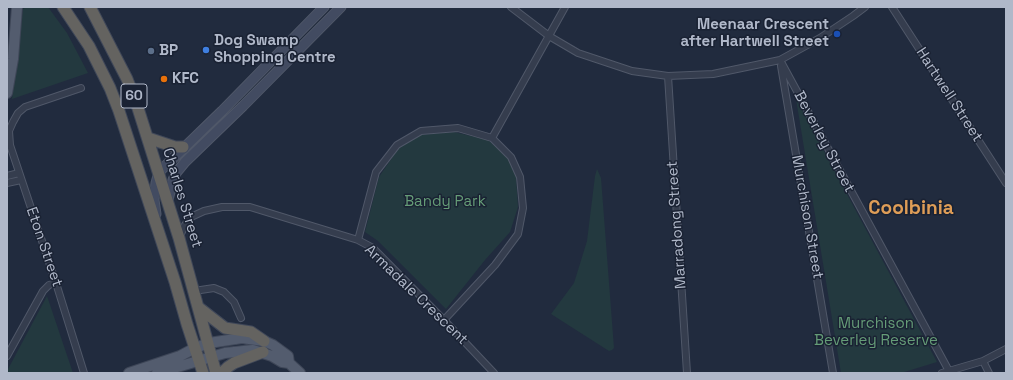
<!DOCTYPE html>
<html>
<head>
<meta charset="utf-8">
<style>
	body { margin:0 }
	#map { position:relative; width:1013px; height:380px; overflow:hidden; background:#212b3e; font-family:"Space Grotesk",sans-serif }
	canvas { display:block }
	.frame { position:absolute; inset:0; border:8px solid #b0b8c9; pointer-events:none }
</style>
</head>
<body>
<div id="map">
<canvas width="1013" height="380"></canvas>
<div class="frame"></div>
</div>
<script>
const g = document.querySelector('canvas').getContext('2d');
g.lineJoin = 'round';
function paint(path, color) { g.fillStyle = color; g.fill(path, 'evenodd'); }
const shape = rows => new Path2D(rows.map(r => 'M' + r).join(''));
function trace(path, color, width, dash) { g.strokeStyle = color; g.lineWidth = width; g.lineCap = dash ? 'butt' : 'round'; g.setLineDash(dash || []); g.stroke(path); }
function write(font, color, halo, rows, align = 'center') {
  g.font = font + ' "Space Grotesk",sans-serif'; g.lineWidth = 3; g.setLineDash([]); g.textBaseline = 'middle'; g.strokeStyle = halo; g.fillStyle = color; for (const [text, x, y, turn = 0] of rows) {
    g.save(); g.translate(x, y); g.rotate((+turn || 0) * Math.PI / 180); g.textAlign = isNaN(turn) ? turn : align; if (halo) g.strokeText(text, 0, 0); g.fillText(text, 0, 0); g.restore();
  }
}
paint(shape([
	[26,7,48,7,67,33,88,73,12,99,23,9],
	[796,99,937,362,901,373,841,373],
	[454,132,488,140,507,157,516,176,518,207,510,232,485,260,446,309,378,241,365,232,379,177,398,149,420,135],
	[597,169,601,178,614,348,612,350,609,351,551,314,574,283,587,241,595,176],
	[47,296,73,373,7,373,7,371]
]), '#23393f');
const minor = shape([
	[511,7,549,36,578,53,632,71,668,76,713,74,780,60,820,38,853,16,865,7],
	[892,7,1006,183],
	[780,60,949,371],
	[781,66,833,373],
	[668,76,687,373],
	[81,88,25,107,18,113,13,122,9,131,10,145,56,283,84,373],
	[492,138,565,7],
	[7,176,19,173],
	[7,183,21,180],
	[179,238,185,225,191,217,204,211,222,207,250,207,358,240,373,248,444,320,494,373],
	[358,240,376,172,397,145,421,131,458,128,492,138,511,157,520,177,523,208,518,234,495,265,444,320],
	[194,291,214,288,224,292,234,302,241,318],
	[7,356,43,291,49,285,56,283],
	[983,361,989,373],
	[942,373,983,361,1006,349]
]);
const secondary = shape([
	[168,200,173,180,176,173,185,162,243,106,341,7],
	[156,214,154,200,156,183,159,172,222,111,324,7]
]);
const primary = shape([
	[7,93,13,59,17,7],
	[129,373,180,356,195,348,209,343,242,338,264,341,273,345,288,356,289,363],
	[157,373,225,353,253,350,272,356,282,362,289,363,300,373]
]);
const trunk = shape([
	[63,7,89,46,110,88,119,111,175,282,187,324,203,373],
	[90,7,127,79,136,102,179,238,216,373],
	[148,138,175,147,183,147],
	[198,307,225,328,251,332,264,341],
	[222,373,228,367,234,363,263,352]
]);
trace(minor, '#505869', 8);
trace(secondary, '#505869', 11);
trace(primary, '#3e4657', 12);
trace(trunk, '#404859', 13);
trace(minor, '#353d4e', 6);
trace(secondary, '#424b61', 9);
trace(primary, '#535c6e', 10);
trace(trunk, '#646360', 11);
for (const [x, y, r, color] of [
	[837,34,4,"#1a4fb4"],
	[206,50,4,"#3f7fe0"],
	[151,51,4,"#5c6f8a"],
	[164,79,4,"#e8710a"]
]) { const dot = new Path2D(); dot.arc(x, y, r, 0, 2 * Math.PI); g.fillStyle = color; g.fill(dot); trace(dot, '#1a2233', 1.5); }
for (const [x, y, w] of [
	[134,96,26]
]) { const box = new Path2D(); box.roundRect(x - w / 2, y - 12, w, 24, 3); g.fillStyle = '#1a2233'; g.fill(box); trace(box, '#b0b8c9', 1); }
write('bold 14px', '#b0b8c9', null, [
	["60",134,96]
]);
write('bold 15px', '#b0b8c9', '#1a2233', [
	["Meenaar Crescent",829,25,"right"],
	["after Hartwell Street",829,42,"right"],
	["Dog Swamp",214,41],
	["Shopping Centre",214,58],
	["BP",159,51],
	["KFC",172,79]
], 'left');
write('15px', '#b0b8c9', '#1a2233', [
	["Hartwell Street",949,95,57],
	["Beverley Street",824,142,62],
	["Charles Street",182,198,73],
	["Murchison Street",807,217,80],
	["Marradong Street",677,225,-94],
	["Eton Street",44,247,71],
	["Armadale Crescent",416,295,44]
]);
write('15px', '#659c77', '#1a2233', [
	["Bandy Park",445,202],
	["Murchison",876,324],
	["Beverley Reserve",876,341]
]);
write('bold 19px', '#de9d57', '#1a2233', [
	["Coolbinia",911,209]
]);
</script>
</body>
</html>
